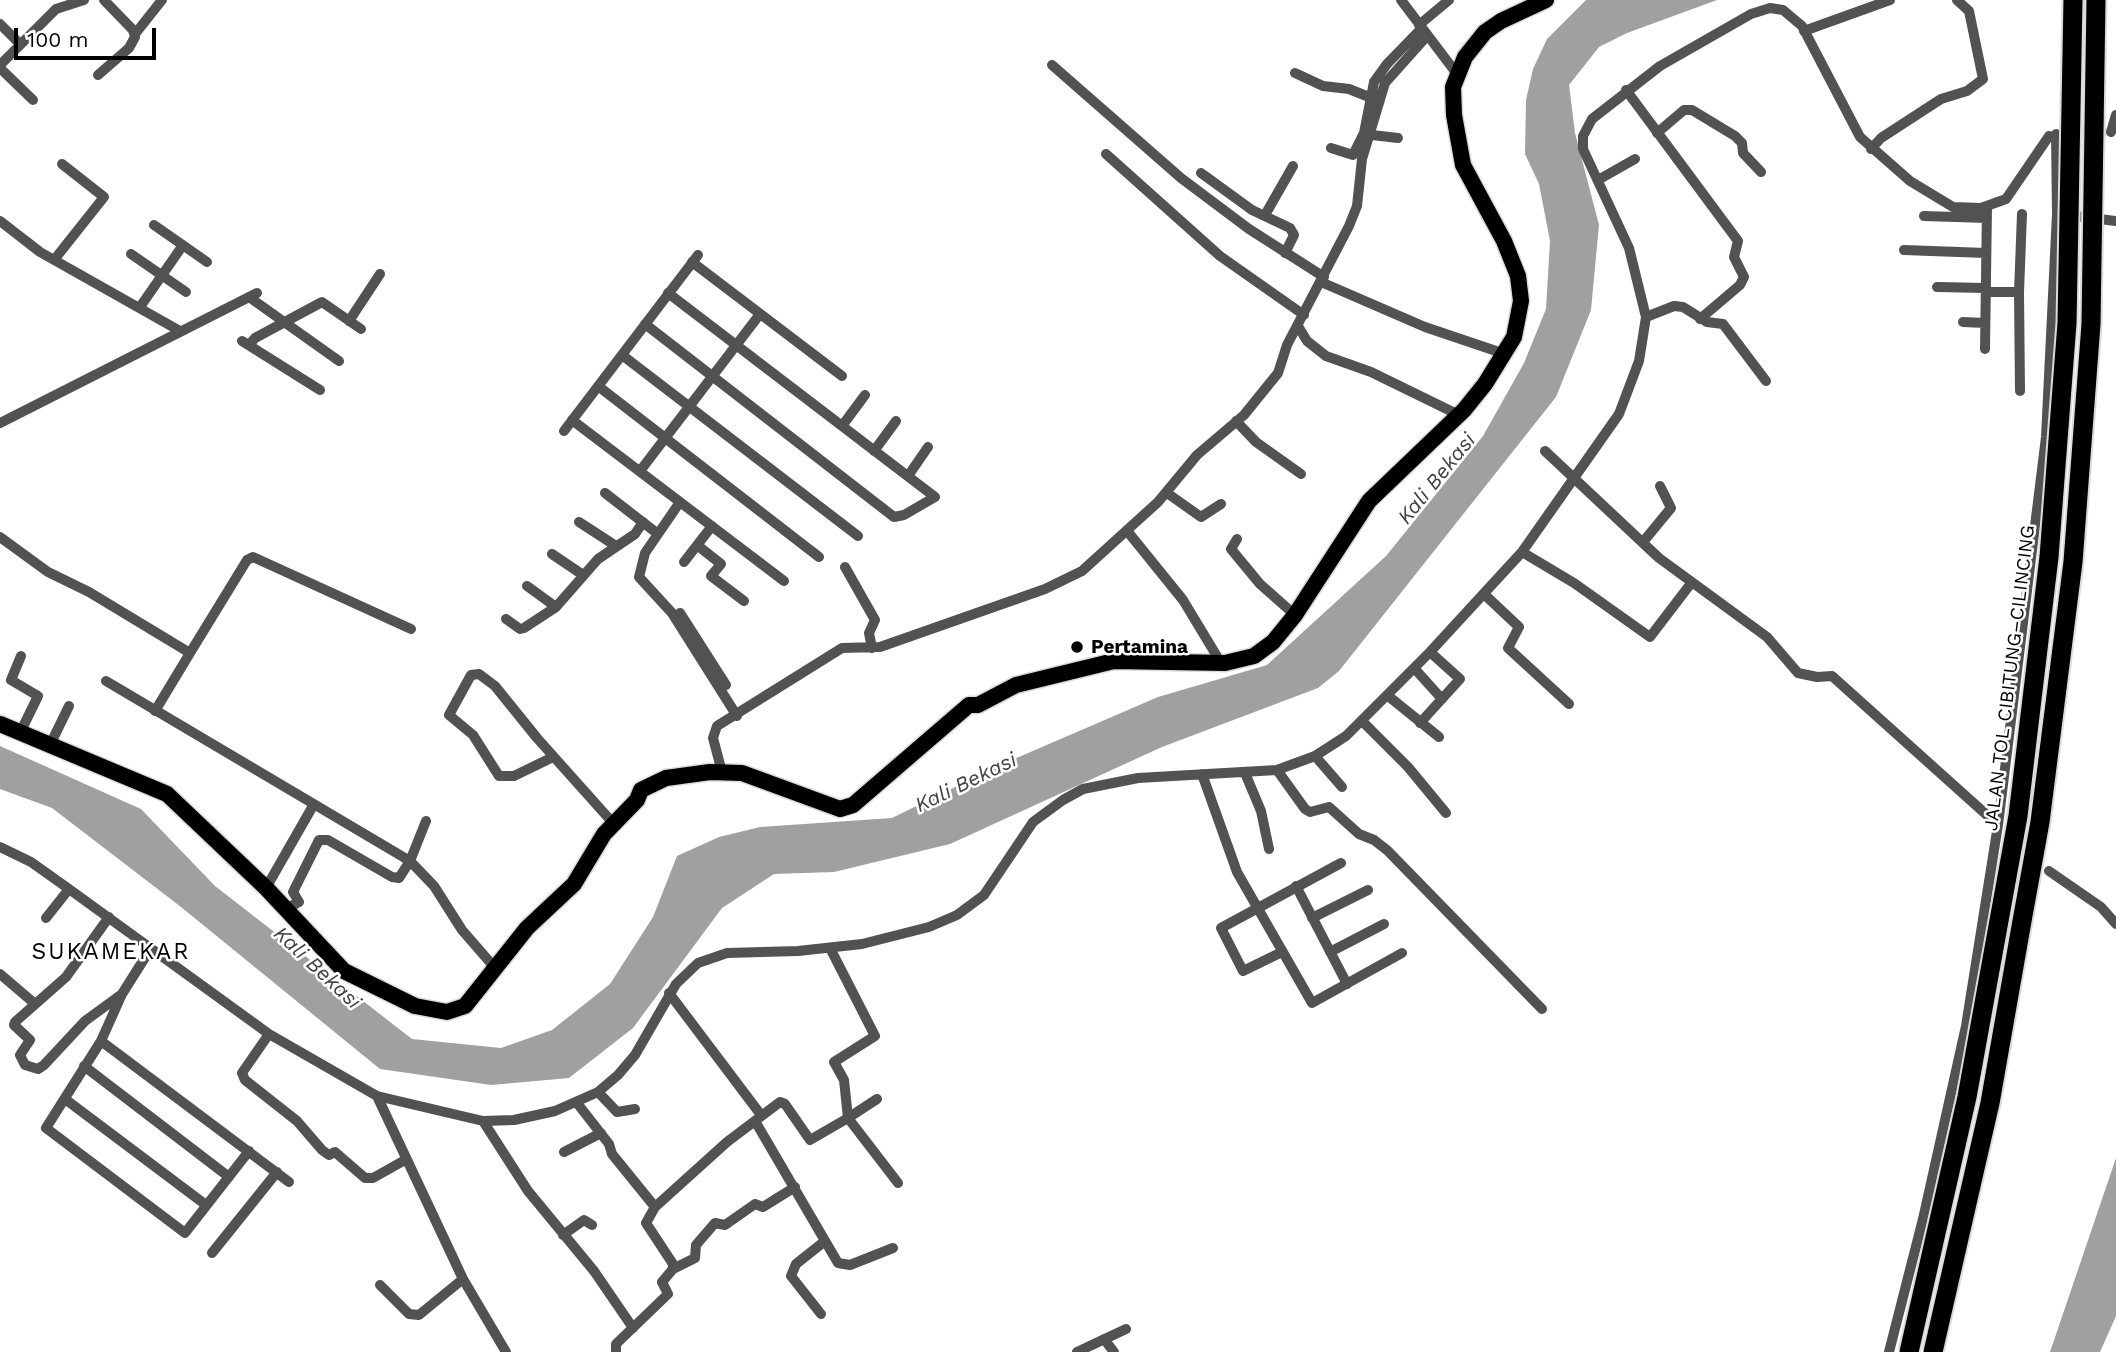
<!DOCTYPE html>
<html>
<head>
<meta charset="utf-8">
<style>
	body { margin:0 }
	#map { position:relative; width:2116px; height:1352px; overflow:hidden; background:#fff; font-family:"Work Sans",sans-serif }
	canvas { display:block }
	.scale { position:absolute; left:14px; top:28px; width:142px; height:32px; box-sizing:border-box; border:4px solid #000; border-top:0; padding-left:9px; font-size:21px; line-height:24px; white-space:nowrap; color:#000; -webkit-text-stroke:5px #fff; paint-order:stroke }
</style>
</head>
<body>
<div id="map">
<canvas width="2116" height="1352"></canvas>
<div class="scale">100 m</div>
</div>
<script>
const g = document.querySelector('canvas').getContext('2d');
g.lineJoin = 'round';
function paint(path, color) { g.fillStyle = color; g.fill(path, 'evenodd'); }
const shape = rows => new Path2D(rows.map(r => 'M' + r).join(''));
function trace(path, color, width, dash) { g.strokeStyle = color; g.lineWidth = width; g.lineCap = dash ? 'butt' : 'round'; g.setLineDash(dash || []); g.stroke(path); }
function write(font, color, halo, rows, align = 'center') {
  g.font = font + ' "Work Sans",sans-serif'; g.lineWidth = 5; g.setLineDash([]); g.textBaseline = 'middle'; g.strokeStyle = halo; g.fillStyle = color; for (const [text, x, y, turn = 0] of rows) {
    g.save(); g.translate(x, y); g.rotate((+turn || 0) * Math.PI / 180); g.textAlign = isNaN(turn) ? turn : align; if (halo) g.strokeText(text, 0, 0); g.fillText(text, 0, 0); g.restore();
  }
}
paint(shape([
	[1586,0,1717,0,1627,33,1599,47,1569,85,1575,133,1599,225,1591,310,1556,397,1339,671,1318,688,1162,747,950,844,834,872,774,874,722,908,633,1028,569,1078,491,1085,380,1069,181,907,52,808,0,789,0,746,141,809,215,886,412,1039,501,1048,552,1030,610,984,653,917,677,856,719,837,760,827,892,818,998,766,1158,697,1267,665,1386,556,1483,436,1524,363,1546,309,1550,241,1539,184,1525,154,1526,100,1533,69,1547,39],
	[2116,1158,2116,1316,2100,1352,2050,1352]
]), '#a0a0a0');
trace(shape([
	[2066,134,2111,132]
]), '#d9d9d9', 10, [10, 5]);
const primary = shape([
	[0,724,167,794,266,888,344,971,415,1006,447,1012,465,1006,527,928,574,884,604,834,637,800,641,790,666,778,710,772,742,773,840,809,853,805,969,705,978,705,1016,685,1114,661,1225,663,1254,656,1273,642,1295,615,1369,501,1464,410,1485,384,1514,337,1521,301,1518,276,1504,241,1463,165,1454,115,1453,87,1465,57,1485,32,1501,21,1546,0]
]);
trace(primary, '#dbdbdb', 19);
trace(shape([
	[1401,0,1457,74],
	[0,24,20,44],
	[1419,25,1449,0],
	[1804,31,1890,0],
	[135,34,162,0],
	[0,65,56,9,84,0],
	[1052,65,1181,178,1249,229,1324,277],
	[0,68,33,100],
	[1295,73,1323,86,1349,89,1369,97],
	[98,75,129,48,135,37,133,30,104,0],
	[1626,90,1738,241,1734,257,1744,277,1740,285,1700,319],
	[2111,132,2116,115],
	[1657,133,1684,110,1692,110,1735,136,1742,143,1743,153,1761,172],
	[1372,135,1398,138],
	[1331,148,1353,155,1364,133,1374,82,1387,64,1422,28],
	[1871,149,1881,138,1941,99,1967,91,1983,79,1969,11,1957,0],
	[1106,154,1220,256,1304,315],
	[1201,173,1252,210,1290,228,1294,235,1285,253],
	[1598,180,1635,159],
	[1265,215,1293,166],
	[2067,215,2116,221],
	[1924,216,1987,218],
	[0,221,40,252,180,331],
	[154,225,207,262],
	[1904,250,1986,253],
	[131,254,186,292],
	[54,260,104,197,62,164],
	[692,262,842,376],
	[1321,282,1425,327,1505,354],
	[1937,287,1986,288],
	[1986,292,2019,292,2022,214],
	[2019,292,2020,391],
	[249,297,339,361],
	[140,307,183,245],
	[1646,317,1674,306,1683,307,1707,322,1723,324,1766,381],
	[349,321,380,274],
	[1963,322,1985,323],
	[645,324,894,517,904,515,935,497,668,293],
	[1298,326,1307,341,1326,356,1371,372,1459,415],
	[242,341,320,390],
	[249,345,255,338,322,302,361,329],
	[1985,349,1987,207],
	[622,355,858,536],
	[598,386,819,557],
	[572,420,784,581],
	[1236,421,1256,442,1301,474],
	[0,423,257,293],
	[842,426,865,395],
	[564,431,698,255],
	[874,451,896,421],
	[1545,451,1659,558,1767,637,1798,673,1817,677,1832,676,1998,825],
	[640,471,760,314],
	[908,476,928,447],
	[605,493,658,534],
	[1167,493,1201,517,1221,504],
	[680,502,645,553,639,577,672,613,737,716],
	[579,522,616,546],
	[1128,532,1183,600,1221,663],
	[0,537,48,572,89,592,190,653,155,711],
	[1237,539,1231,549,1260,584,1295,615],
	[1643,542,1671,508,1660,486],
	[697,545,721,564,711,576,744,601],
	[1522,552,1574,583,1650,637,1692,582],
	[552,554,583,575],
	[684,562,712,526],
	[845,567,875,620,869,633,872,648],
	[527,586,556,607],
	[1485,595,1519,627,1508,648,1569,704],
	[680,613,726,685],
	[506,619,520,629,524,628,556,607,598,559,635,534,643,522],
	[190,653,247,560,253,557,411,629],
	[1414,668,1442,699],
	[106,681,410,861,434,886,462,930,495,968],
	[1387,695,1439,737],
	[1362,721,1408,767,1446,813],
	[1420,723,1460,679,1430,652],
	[20,733,38,696,11,680,21,656],
	[50,745,69,706],
	[1315,756,1342,787],
	[553,757,514,776,499,776,473,735,449,715,471,675,479,674,495,686,537,738,613,823],
	[1277,770,1305,809,1310,812,1329,807,1359,834,1374,840,1387,850,1542,1009],
	[722,772,713,738,717,726,842,648,880,647,1045,589,1082,571,1158,502,1197,455,1244,415,1278,373,1287,345,1349,226,1357,206,1362,159,1385,83,1427,36],
	[1245,773,1261,811,1269,849],
	[1202,774,1237,872,1312,1003,1402,953],
	[0,847,31,862,69,889,269,1034,377,1096,483,1121,514,1120,555,1111,598,1092,618,1075,635,1055,676,984,698,963,727,953,798,951,862,944,929,927,957,915,984,895,1033,822,1063,800,1083,789,1138,778,1277,770,1315,756,1346,736,1430,652,1522,552,1619,414,1639,361,1646,317,1629,248,1583,149,1583,136,1592,119,1660,66,1751,14,1770,8,1783,10,1802,26,1860,137,1910,181,1953,207,1981,208,2006,199,2049,136],
	[2049,871,2101,907,2116,924],
	[1296,886,1347,984],
	[266,888,314,804],
	[285,909,299,902,293,892,319,840,328,840,392,877,399,878,410,861,426,821],
	[109,917,66,977,15,1022,14,1025,30,1040,20,1055,25,1065,38,1069,44,1065,85,1021,122,994,151,948],
	[46,918,69,889],
	[1312,918,1368,890],
	[830,948,875,1036,834,1062,844,1080,848,1118,877,1099],
	[1282,952,1243,971,1221,928,1341,863],
	[1330,952,1384,924],
	[0,974,34,1003],
	[669,993,761,1115],
	[122,994,101,1041,46,1128,185,1233,249,1151],
	[269,1034,242,1073,245,1080,297,1121,322,1150,329,1155,335,1152,365,1178,373,1178,405,1160],
	[101,1041,289,1182],
	[84,1066,229,1177],
	[598,1092,617,1112,635,1109],
	[377,1096,463,1279,506,1352],
	[65,1099,206,1205],
	[577,1103,609,1144,612,1154,655,1207],
	[483,1121,528,1191,594,1271,633,1328],
	[755,1121,838,1263,850,1265,893,1248],
	[564,1152,601,1133],
	[563,1235,584,1220,592,1225],
	[212,1253,277,1172],
	[673,1269,695,1258,696,1245,715,1223,725,1225,755,1204,763,1207,795,1187],
	[380,1285,409,1314,419,1315,463,1279],
	[821,1314,791,1276,796,1264,825,1241],
	[1104,1339,1114,1352],
	[616,1352,616,1344,668,1294,662,1282,673,1269,673,1264,646,1223,655,1207,727,1142,780,1102,785,1104,810,1140,848,1118,898,1183],
	[1077,1352,1126,1329],
	[1889,1352,1923,1219,1966,1026,1998,825,2046,437,2057,214,2056,134]
]), '#525252', 10);
trace(primary, '#000', 16);
const highwayBridge = shape([
	[1909,1352,1967,1097,2018,816,2049,557,2067,323,2073,0],
	[1933,1352,1990,1103,2022,921,2040,822,2073,562,2091,324,2096,0]
]);
trace(highwayBridge, '#dbdbdb', 23, []);
trace(highwayBridge, '#000', 19);
for (const [x, y, r, color] of [
	[1077,647,7,"#000"]
]) { const dot = new Path2D(); dot.arc(x, y, r, 0, 2 * Math.PI); g.fillStyle = color; g.fill(dot); trace(dot, '#fff', 2.5); }
write('bold 19px', '#000', '#fff', [
	["Pertamina",1091,647]
], 'left');
write('19px', '#000', '#fff', [
	["JALAN TOL CIBITUNG–CILINCING",2010,678,-83]
]);
write('italic 21px', '#414141', '#fff', [
	["Kali Bekasi",1437,479,-51],
	["Kali Bekasi",966,783,-26],
	["Kali Bekasi",317,968,43]
]);
g.letterSpacing = '2px';
write('23px', '#000', '#fff', [
	["SUKAMEKAR",111,952]
]);
g.letterSpacing = '0px';
</script>
</body>
</html>
